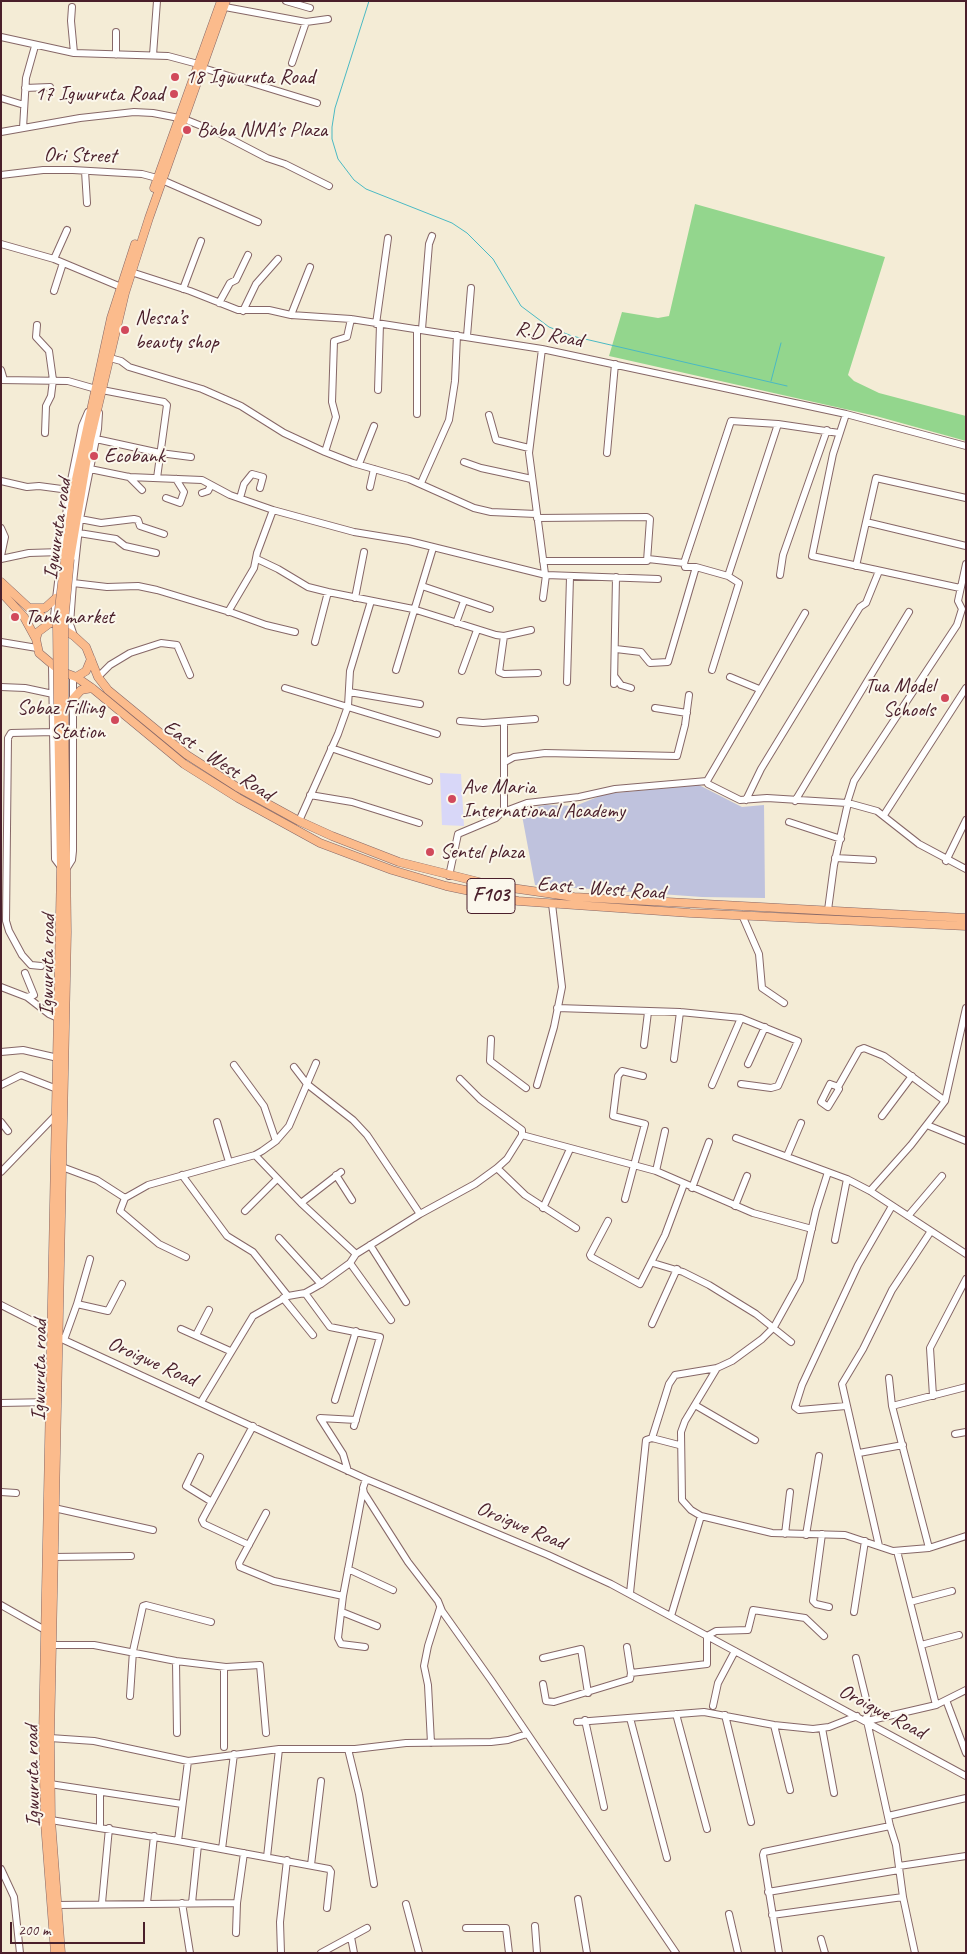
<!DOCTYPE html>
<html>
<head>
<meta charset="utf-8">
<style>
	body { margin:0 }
	#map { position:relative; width:967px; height:1954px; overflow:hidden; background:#f4ecd6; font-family:Caveat,sans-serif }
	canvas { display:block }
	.frame { position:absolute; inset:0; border:2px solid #4a1f2b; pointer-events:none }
	.scale { position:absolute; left:10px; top:1922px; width:135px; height:22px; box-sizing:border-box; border:2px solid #4a1f2b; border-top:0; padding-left:6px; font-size:15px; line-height:18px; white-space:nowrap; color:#4a1f2b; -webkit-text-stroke:4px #fbf7ec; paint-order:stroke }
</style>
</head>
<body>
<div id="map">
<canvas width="967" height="1954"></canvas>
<div class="frame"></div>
<div class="scale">200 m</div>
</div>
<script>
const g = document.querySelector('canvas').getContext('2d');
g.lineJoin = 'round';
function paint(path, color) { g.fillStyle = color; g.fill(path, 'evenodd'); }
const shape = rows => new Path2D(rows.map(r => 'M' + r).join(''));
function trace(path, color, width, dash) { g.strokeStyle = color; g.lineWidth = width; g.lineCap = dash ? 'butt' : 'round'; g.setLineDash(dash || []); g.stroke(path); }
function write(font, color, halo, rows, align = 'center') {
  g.font = font + ' Caveat,sans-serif'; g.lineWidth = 4; g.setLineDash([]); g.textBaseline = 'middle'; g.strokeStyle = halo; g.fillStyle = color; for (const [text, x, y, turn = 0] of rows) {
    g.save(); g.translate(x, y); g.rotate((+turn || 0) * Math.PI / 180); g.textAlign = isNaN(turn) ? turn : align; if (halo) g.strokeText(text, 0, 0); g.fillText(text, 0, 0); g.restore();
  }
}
paint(shape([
	[440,773,461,774,464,826,442,825]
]), '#d8d7f8');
paint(shape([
	[699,785,742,807,764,805,765,898,702,897,535,885,521,810,546,805,575,806,605,794]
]), '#bfc2dd');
paint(shape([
	[695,204,885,257,848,375,854,381,879,393,966,416,966,441,876,416,609,356,622,312,658,318,669,316]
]), '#93d68d');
trace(shape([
	[369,1,335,108,332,127,332,139,338,159,354,180,366,189,452,223,467,233,493,259,521,306,549,327,572,336,787,386],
	[771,381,781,343]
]), '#4ab9c3', 1);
const minor = shape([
	[286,1,310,8],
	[72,7,71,21,74,53],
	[225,7,306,22,328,19],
	[1,37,74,53,168,56,198,64],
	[116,55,116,32],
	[153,55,157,1],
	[292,63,306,22],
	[203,68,317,103],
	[25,88,50,87],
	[1,98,24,105],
	[184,119,219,133,267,158,285,164,329,186],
	[23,128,26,78,35,46],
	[1,132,80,118,134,112,153,113,179,118],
	[85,171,87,203],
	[1,175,43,170,73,170,142,174,157,178],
	[162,180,258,222],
	[1,244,54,259,121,287],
	[54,259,67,230],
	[128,271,190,291,238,310,269,310,291,315,351,319,542,349,846,414,966,446],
	[183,289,201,241],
	[54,291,63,263],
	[219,303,230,283,236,280,248,255],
	[243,311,256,284,278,259],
	[291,315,310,267],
	[376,324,388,238],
	[37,325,36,337,49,351,53,380,51,396,46,406,45,433],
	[422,329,429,244,432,236],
	[467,336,471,288],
	[542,349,529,453,545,574],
	[110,358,121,361,129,367,202,389,241,406,284,433,325,452,353,463,409,479,474,508,491,512,536,514],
	[1,370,4,380],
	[1,380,68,381,96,389],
	[102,390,164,402,167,405,157,478],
	[378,390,380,324],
	[417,414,417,329],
	[846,414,833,454,812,556,960,588],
	[489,415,496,440,529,448],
	[96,439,160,453,191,457],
	[325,452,336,417,332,402,334,341,347,337,351,319],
	[607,453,615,364],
	[464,462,481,468,532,479],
	[359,464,374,426],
	[90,469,129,477,202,480,230,495,273,510,354,532,409,541,546,575,658,579],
	[129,477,142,490],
	[1,481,27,487,39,486,69,490],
	[421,483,449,420,455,381,457,335],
	[370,487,374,469],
	[202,493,208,491,211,485],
	[166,498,180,503,184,492,176,479],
	[240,498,244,484,252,474,263,477,260,488],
	[537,518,647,517,650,519,647,561,543,561],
	[80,519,101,523,134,519,138,520,140,526,164,534],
	[866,522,966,546],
	[1,528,5,537,1,556],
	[79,533,116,539,125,546,156,553],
	[1,559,29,553,61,552],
	[257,559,278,569,308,587,328,592,413,609,496,635,504,636,531,630],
	[648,559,684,563,685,567,696,567,728,576,739,583,712,670],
	[684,563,731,421,778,424,839,433],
	[856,566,876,478,966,498],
	[780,575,783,555,827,430],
	[728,576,778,424],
	[73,583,107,587,138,586,157,590,233,613,266,625,295,632],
	[422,586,490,609],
	[355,598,364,552],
	[543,598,546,575],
	[228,612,254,568,257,553,273,510],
	[456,623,464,601],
	[53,624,69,490,82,426,88,412],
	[74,636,70,624,73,583,80,519,98,429,99,413],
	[504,636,499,672,504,674,538,673],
	[1,642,37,648],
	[315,642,328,592],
	[616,649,641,652,650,663,668,662,696,567],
	[52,665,55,859,61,867],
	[396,670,433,548],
	[462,671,477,630],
	[98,677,110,665,130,653,161,643,177,645,190,675],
	[615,677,621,685,631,688],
	[730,677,759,689],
	[567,682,570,577],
	[614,684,616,577],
	[1,687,25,688,53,694],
	[285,688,437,734],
	[349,692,420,704],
	[655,708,687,713],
	[460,721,483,723,535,719],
	[331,748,429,781],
	[505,762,514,757,545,753,677,756,685,725,689,695],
	[707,781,708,784,740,800,767,798,847,803,854,781,957,625,962,609,958,601,966,564],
	[707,781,805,613],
	[310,795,352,802,419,823],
	[746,800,761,769,860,607,866,603,879,571],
	[795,801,909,612],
	[503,812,527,803,579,797,615,789,707,781],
	[884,815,966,688],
	[299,821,338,734,348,706,350,671,371,601],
	[789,822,841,839],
	[835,858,873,860],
	[946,861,966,820],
	[67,868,72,860,73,851,73,677],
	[449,876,458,834,496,818,504,810,504,722],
	[828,910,834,865,848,803,877,811,919,844,966,869],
	[742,915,759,954,762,988,784,1003],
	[41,966,31,965,22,955,9,931,6,921,8,738,11,733,54,732],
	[25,973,34,995,27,997],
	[1,987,27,997,49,1014,58,1018],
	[557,1008,680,1012,741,1018,798,1041,778,1086,771,1088,741,1084],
	[491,1039,490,1061,526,1088],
	[644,1045,648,1012],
	[1,1052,23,1050,58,1058],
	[674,1059,680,1012],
	[748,1064,765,1027],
	[234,1065,264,1106,276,1141],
	[294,1067,307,1084,353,1120,367,1135,420,1214],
	[830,1084,836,1086,839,1089,828,1107,821,1102,830,1084],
	[1,1085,21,1075,57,1089],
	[537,1085,554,1027,562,987,552,904],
	[712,1085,741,1018],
	[838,1087,859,1050,864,1048,884,1056,945,1101],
	[882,1116,912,1076],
	[1,1122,8,1131],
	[217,1122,229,1162],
	[927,1125,966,1141],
	[522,1135,656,1171,753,1213,812,1229],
	[736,1138,847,1179,870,1191,966,1254],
	[255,1155,301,1203,356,1254],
	[787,1156,801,1123],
	[62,1167,97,1180,125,1198],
	[497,1168,525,1195,576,1228],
	[656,1171,665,1131],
	[1,1172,56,1115],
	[182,1175,227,1236,253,1252,288,1296],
	[336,1175,352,1200],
	[692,1188,709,1142],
	[870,1191,911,1145,945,1101,966,1008],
	[625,1199,645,1124,613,1116,618,1076,622,1071,643,1076],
	[301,1203,341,1172],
	[735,1206,747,1176],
	[543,1208,570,1149],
	[245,1211,277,1179],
	[908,1216,942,1176],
	[608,1221,590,1255,591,1257,640,1284,665,1235,684,1184],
	[279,1238,321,1284],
	[835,1240,847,1179],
	[370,1245,406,1302],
	[186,1257,159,1244,120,1211,125,1198,148,1185,255,1155,262,1151,276,1141,289,1126,316,1063],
	[350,1263,391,1320],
	[653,1263,683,1272,709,1285,756,1314,791,1342],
	[305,1293,330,1327,380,1337,354,1426],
	[283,1298,313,1335],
	[77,1304,90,1259],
	[1,1305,52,1331,64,1340,366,1479,548,1555,611,1584,966,1776],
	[652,1324,677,1269],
	[181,1329,230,1351],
	[196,1335,209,1310],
	[64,1340,77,1304,108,1311,122,1284],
	[717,1368,685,1421,681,1432,682,1500,691,1510,701,1516,772,1533,845,1535,893,1551,929,1548,966,1536],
	[889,1378,892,1406,929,1548],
	[933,1396,930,1348,966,1279],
	[335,1400,356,1331],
	[201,1402,253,1316,288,1296,305,1293,321,1284,350,1263,356,1254,420,1214,475,1184,497,1168,507,1159,522,1135,522,1130,480,1099,460,1079],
	[1,1403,51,1402],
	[695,1405,755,1440],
	[846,1406,799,1410,795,1407,802,1385,858,1265,892,1206],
	[892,1406,966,1387],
	[955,1434,966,1432],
	[652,1438,679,1445],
	[859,1453,903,1445],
	[200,1457,186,1486,212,1502],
	[348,1471,343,1454,320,1418,356,1420],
	[366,1479,363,1488,364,1493,408,1562,438,1601,442,1611,491,1680,676,1953],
	[363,1490,343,1596,338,1638,341,1644,365,1647],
	[1,1492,16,1493],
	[54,1508,153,1530],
	[266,1513,239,1563,240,1567,274,1581,343,1596],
	[785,1534,790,1492],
	[822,1534,813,1601,816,1604,829,1607],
	[806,1535,819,1456],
	[249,1545,204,1524,202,1520,253,1426],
	[879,1546,842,1384,863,1349,892,1290,931,1231],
	[897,1551,936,1705],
	[53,1557,131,1556],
	[348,1569,393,1590],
	[630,1593,646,1440,652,1438,669,1384,675,1375,717,1368,732,1361,762,1339,774,1327,800,1280,816,1210,828,1172],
	[910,1602,952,1591],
	[1,1605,45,1630],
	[342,1612,377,1626],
	[854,1612,865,1541],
	[671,1616,701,1516],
	[51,1645,94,1645,176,1661,226,1667,260,1665,266,1733],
	[921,1645,959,1635],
	[627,1647,631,1673],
	[543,1658,581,1649,588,1693],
	[856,1658,869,1711,865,1720],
	[176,1661,177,1733],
	[224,1667,224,1747],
	[543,1684,546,1701,554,1702,630,1679,631,1673,707,1664,707,1636,716,1631,748,1630,753,1610,805,1618,824,1636],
	[130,1696,133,1651,143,1606,146,1605,211,1622],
	[946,1700,966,1753],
	[713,1706,718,1683,735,1651],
	[676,1714,707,1829],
	[725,1715,751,1822],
	[630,1718,667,1858],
	[585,1720,604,1807],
	[577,1722,704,1712,774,1725,813,1729,829,1727,857,1716],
	[774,1725,790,1790],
	[822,1728,834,1793],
	[50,1738,94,1741,188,1761,279,1749,355,1749,406,1743,491,1742,508,1740,527,1734],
	[431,1743,428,1685,424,1666,428,1646,440,1608],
	[348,1749,359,1794,374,1884],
	[50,1784,182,1804],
	[888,1816,966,1798],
	[51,1820,178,1841,329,1869,331,1872,327,1908],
	[100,1827,100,1792],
	[178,1841,188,1761],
	[222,1849,234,1754],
	[267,1857,279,1749],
	[311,1865,321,1781],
	[899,1866,966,1856],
	[1,1869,14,1897,20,1953],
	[768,1892,899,1870],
	[578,1899,587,1953],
	[102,1903,109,1828],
	[147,1903,154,1836],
	[182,1903,190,1953],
	[192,1903,198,1845],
	[406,1904,419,1953],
	[57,1905,237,1903],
	[729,1914,738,1953],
	[772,1915,903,1897],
	[535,1926,537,1953],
	[466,1928,506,1928,509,1953],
	[236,1933,237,1903,244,1853],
	[351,1937,354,1953],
	[821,1939,825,1953],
	[281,1953,280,1922,287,1860],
	[321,1953,367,1928],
	[779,1953,763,1855,764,1852,890,1826],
	[915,1953,903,1897,896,1845,890,1826,867,1721,936,1705,966,1690]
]);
const major = shape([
	[154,188,221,1],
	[65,558,75,484,111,318,135,244],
	[70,559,90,440,125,293,149,218,226,1],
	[1,582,29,608,74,636,86,647,98,677,108,690,187,755,237,787,299,821,332,836,399,862,491,885,574,897,966,918],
	[1,592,24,617,36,639],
	[30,608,45,608,56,598],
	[50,623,38,632,36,639,39,653,60,671,76,677,92,688,184,764,238,798,320,843,392,870,446,886,518,901,690,913,966,926],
	[76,677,86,671,91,659],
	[73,699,81,690,92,688],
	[55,1953,45,1823,43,1735,61,867,58,711],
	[61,1953,51,1820,50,1738,67,932,64,710]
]);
trace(minor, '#866767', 8);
trace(major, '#866767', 9);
trace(minor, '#fff', 6);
trace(major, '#fbbb8c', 8);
const majorBridge = shape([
	[64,710,64,622,70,559],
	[58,711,57,626,65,558]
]);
trace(majorBridge, '#866767', 9, []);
trace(majorBridge, '#fbbb8c', 8);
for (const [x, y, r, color] of [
	[175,77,5,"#d1495b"],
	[174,94,5,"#d1495b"],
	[187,130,5,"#d1495b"],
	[125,330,5,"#d1495b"],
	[94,456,5,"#d1495b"],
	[15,617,5,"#d1495b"],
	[945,698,5,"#d1495b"],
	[115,720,5,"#d1495b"],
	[452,799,5,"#d1495b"],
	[430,852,5,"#d1495b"]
]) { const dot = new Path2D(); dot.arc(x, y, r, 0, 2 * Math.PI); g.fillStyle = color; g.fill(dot); trace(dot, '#fbf7ec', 2); }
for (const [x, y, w] of [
	[491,896,48]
]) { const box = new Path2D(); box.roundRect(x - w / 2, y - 17.5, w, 35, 4); g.fillStyle = '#fbf7ec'; g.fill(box); trace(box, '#4a1f2b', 1); }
write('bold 20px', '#4a1f2b', null, [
	["F103",491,896]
]);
write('21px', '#4a1f2b', '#fbf7ec', [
	["18 Igwuruta Road",185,77],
	["17 Igwuruta Road",164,94,"right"],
	["Baba NNA's Plaza",197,130],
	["Nessa’s",135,318],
	["beauty shop",135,342],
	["Ecobank",104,456],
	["Tank market",25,617],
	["Tua Model",935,686,"right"],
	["Schools",935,710,"right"],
	["Sobaz Filling",105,708,"right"],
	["Station",105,732,"right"],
	["Ave Maria",462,787],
	["International Academy",462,811],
	["Sentel plaza",440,852]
], 'left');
write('21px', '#4a1f2b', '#fbf7ec', [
	["Ori Street",80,156,1],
	["R.D Road",549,335,11],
	["Igwuruta road",58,529,-82],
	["East - West Road",218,761,34],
	["East - West Road",601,889,4],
	["Igwuruta road",48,965,-89],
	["Oroigwe Road",152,1362,24],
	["Igwuruta road",40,1370,-89],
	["Oroigwe Road",521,1526,23],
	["Oroigwe Road",882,1712,28],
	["Igwuruta road",33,1776,-91]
]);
</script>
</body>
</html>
